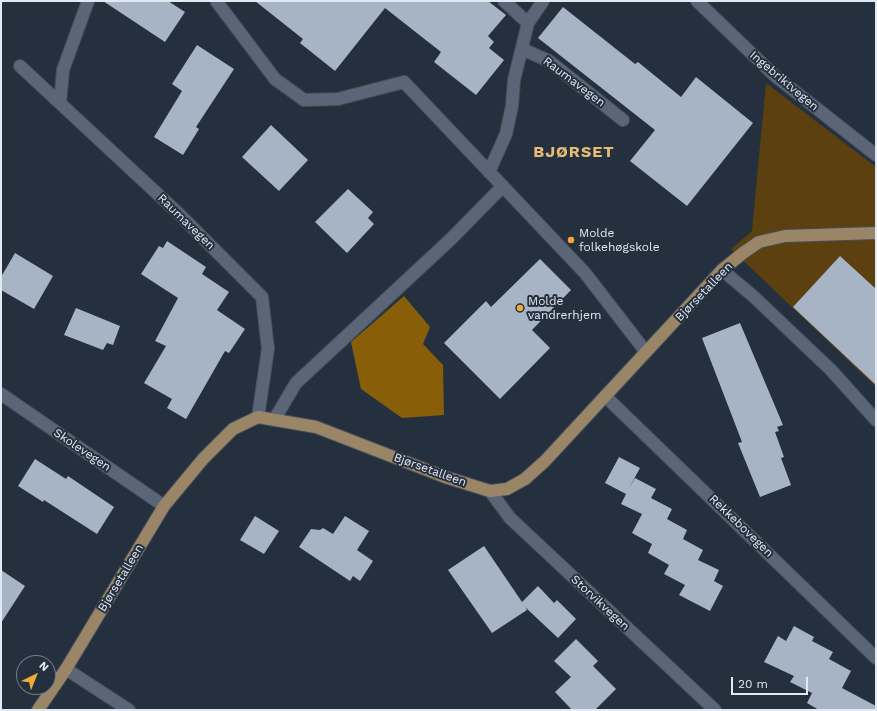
<!DOCTYPE html>
<html>
<head>
<meta charset="utf-8">
<style>
	body { margin:0 }
	#map { position:relative; width:877px; height:711px; overflow:hidden; background:#25303f; font-family:"Work Sans",sans-serif }
	canvas { display:block }
	.frame { position:absolute; inset:0; border:2px solid #e2e9f3; pointer-events:none }
	.north { position:absolute; left:16px; top:655px; width:40px; height:40px; box-sizing:border-box; background:#25303f; border:1px solid #717a87; border-radius:50%; rotate:43deg; font-size:11px; font-weight:700; line-height:16px; text-align:center; color:#e2e9f3 }
	.north::after { content:''; display:block; margin:auto; width:14px; height:18px; background:#ebaa39; clip-path:polygon(50% 0,100% 100%,50% 72%,0 100%) }
	.scale { position:absolute; left:731px; top:677px; width:77px; height:18px; box-sizing:border-box; border:2px solid #e2e9f3; border-top:0; padding-left:5px; font-size:12px; line-height:14px; white-space:nowrap; color:#e2e9f3; -webkit-text-stroke:3px #25303f; paint-order:stroke }
</style>
</head>
<body>
<div id="map">
<canvas width="877" height="711"></canvas>
<div class="frame"></div>
<div class="north">N</div>
<div class="scale">20 m</div>
</div>
<script>
const g = document.querySelector('canvas').getContext('2d');
g.lineJoin = 'round';
function paint(path, color) { g.fillStyle = color; g.fill(path, 'evenodd'); }
const shape = rows => new Path2D(rows.map(r => 'M' + r).join(''));
function trace(path, color, width, dash) { g.strokeStyle = color; g.lineWidth = width; g.lineCap = dash ? 'butt' : 'round'; g.setLineDash(dash || []); g.stroke(path); }
function write(font, color, halo, rows, align = 'center') {
  g.font = font + ' "Work Sans",sans-serif'; g.lineWidth = 4; g.setLineDash([]); g.textBaseline = 'middle'; g.strokeStyle = halo; g.fillStyle = color; for (const [text, x, y, turn = 0] of rows) {
    g.save(); g.translate(x, y); g.rotate((+turn || 0) * Math.PI / 180); g.textAlign = isNaN(turn) ? turn : align; if (halo) g.strokeText(text, 0, 0); g.fillText(text, 0, 0); g.restore();
  }
}
paint(shape([
	[766,83,876,167,876,387,731,249,752,231]
]), '#5c4010');
paint(shape([
	[404,296,430,327,423,344,443,365,444,415,402,418,361,389,351,342]
]), '#885e09');
paint(shape([
	[103,1,168,1,185,12,165,42],
	[255,1,488,1,506,15,488,36,494,42,489,48,504,60,476,95,434,62,441,52,385,8,335,71,300,43,303,39],
	[563,7,635,64,638,62,681,97,696,77,753,123,687,206,630,161,655,130,538,38],
	[197,45,234,69,196,127,199,129,183,155,154,137,182,91,172,84],
	[271,125,308,160,279,191,242,157],
	[348,189,373,212,368,218,374,224,347,253,315,222],
	[167,241,206,267,202,274,229,292,217,310,245,329,229,353,225,351,186,419,167,408,172,399,144,383,166,346,155,341,178,298,141,274,159,246,163,248],
	[15,253,53,276,34,309,1,290,1,277],
	[840,256,876,289,876,385,793,307],
	[540,259,571,290,532,330,550,348,500,399,444,343,486,301,491,307],
	[76,308,120,326,113,345,107,343,103,350,64,335],
	[740,323,783,425,777,427,779,431,775,432,784,457,781,458,791,485,760,497,738,443,742,442,702,338],
	[619,457,640,468,629,488,635,478,656,489,651,498,672,509,667,519,687,530,683,539,703,550,698,560,719,570,714,581,723,586,710,611,679,595,685,585,664,574,669,565,648,553,652,544,632,533,642,514,621,504,626,494,605,483],
	[35,459,66,479,68,476,114,507,97,534,44,500,43,502,18,486],
	[255,516,279,531,264,554,240,540],
	[345,516,369,531,357,550,373,561,360,581,353,576,350,581,299,547,311,529,320,530,323,528,333,534],
	[484,546,522,602,538,586,554,603,557,600,576,619,558,638,525,607,527,610,492,633,448,570],
	[1,570,25,586,1,623],
	[794,626,814,637,812,641,833,652,829,659,851,671,842,688,876,706,876,710,819,710,807,703,812,693,790,682,794,676,764,662,778,636,786,641],
	[576,639,598,661,593,666,616,689,595,710,572,710,555,692,571,677,554,661]
]), '#a6b4c6');
const minor = shape([
	[504,1,528,23],
	[697,1,774,75,876,155],
	[217,2,275,79,304,100,338,99,404,82,585,273,646,352],
	[522,49,549,61,623,120],
	[20,66,178,213,262,297,268,349,258,417],
	[60,103,63,70,88,1],
	[489,172,506,134,512,106,514,80,528,23,543,1],
	[722,270,753,296,831,370,876,420],
	[1,394,164,506],
	[605,396,876,658],
	[274,420,296,383,451,239,503,186],
	[490,491,510,518,715,710],
	[66,669,129,710]
]);
const major = shape([
	[38,710,66,669,164,506,203,459,233,429,258,417,316,427,445,477,490,491,507,489,525,479,545,461,722,270,743,253,759,242,785,236,876,233]
]);
trace(minor, '#454e5b', 14);
trace(major, '#454e5b', 14);
trace(minor, '#5a6677', 12);
trace(major, '#9a8667', 12);
for (const [x, y, r, color] of [
	[571,240,4,"#ebaa39"],
	[520,308,4,"#ebaa39"]
]) { const dot = new Path2D(); dot.arc(x, y, r, 0, 2 * Math.PI); g.fillStyle = color; g.fill(dot); trace(dot, '#25303f', 1.5); }
write('12px', '#e2e9f3', '#25303f', [
	["Ingebriktvegen",784,81,40],
	["Raumavegen",574,82,37],
	["Raumavegen",186,222,44],
	["Bjørsetalleen",704,292,-46],
	["Skolevegen",82,450,34],
	["Bjørsetalleen",430,470,20],
	["Rekkebovegen",741,526,44],
	["Bjørsetalleen",121,578,-59],
	["Storvikvegen",600,603,43]
]);
write('12px', '#e2e9f3', '#25303f', [
	["Molde",579,233],
	["folkehøgskole",579,247],
	["Molde",528,301],
	["vandrerhjem",528,315]
], 'left');
g.letterSpacing = '1px';
write('bold 16px', '#e7ba76', '#25303f', [
	["BJØRSET",574,152]
]);
g.letterSpacing = '0px';
</script>
</body>
</html>
